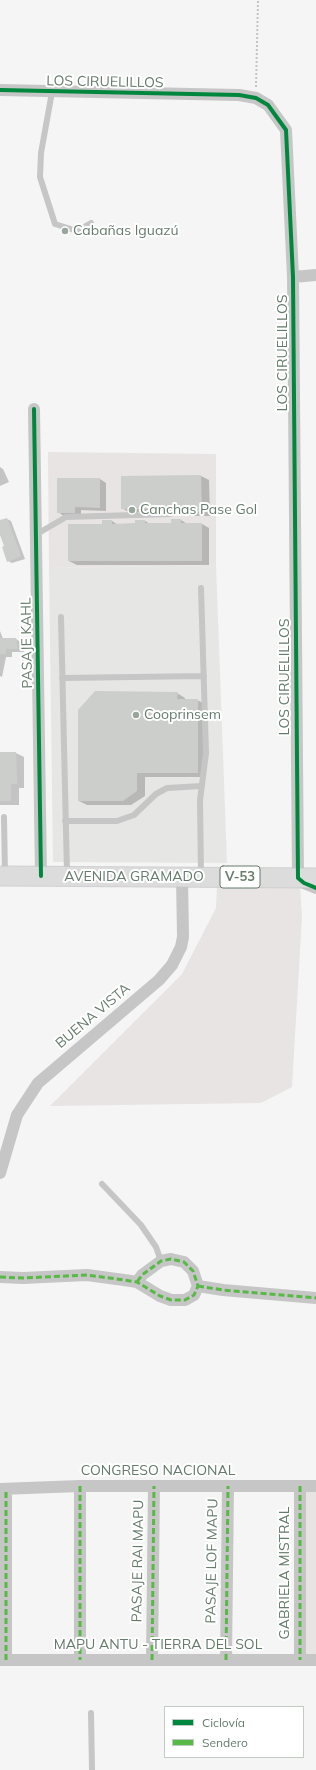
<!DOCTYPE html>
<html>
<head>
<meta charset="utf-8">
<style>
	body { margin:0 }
	#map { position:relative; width:316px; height:1770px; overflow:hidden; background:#f6f5f5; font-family:Mulish,sans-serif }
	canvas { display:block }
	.legend { position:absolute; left:164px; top:1706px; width:140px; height:52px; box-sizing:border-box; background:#fff; border:1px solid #c1cbc4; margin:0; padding:5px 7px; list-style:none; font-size:12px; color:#657c6b }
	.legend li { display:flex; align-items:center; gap:8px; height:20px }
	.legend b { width:20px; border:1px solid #c1cbc4 }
</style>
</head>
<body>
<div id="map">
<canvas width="316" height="1770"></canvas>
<ul class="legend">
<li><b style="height:5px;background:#00873e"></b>Ciclovía</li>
<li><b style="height:5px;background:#58b947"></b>Sendero</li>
</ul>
</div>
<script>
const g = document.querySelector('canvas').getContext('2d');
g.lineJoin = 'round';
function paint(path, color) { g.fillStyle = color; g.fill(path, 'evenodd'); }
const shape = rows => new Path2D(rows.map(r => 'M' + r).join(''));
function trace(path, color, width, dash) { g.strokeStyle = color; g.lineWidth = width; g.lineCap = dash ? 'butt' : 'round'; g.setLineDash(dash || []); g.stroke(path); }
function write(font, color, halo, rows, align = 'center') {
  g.font = font + ' Mulish,sans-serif'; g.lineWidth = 4; g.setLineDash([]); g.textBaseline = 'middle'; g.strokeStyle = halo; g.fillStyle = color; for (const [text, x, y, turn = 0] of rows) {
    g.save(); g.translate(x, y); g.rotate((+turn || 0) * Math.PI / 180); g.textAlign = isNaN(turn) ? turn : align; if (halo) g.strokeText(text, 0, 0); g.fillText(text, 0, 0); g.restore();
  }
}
paint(shape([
	[216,565,227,863,53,862,49,568]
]), '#e6e6e5');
paint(shape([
	[48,452,216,454,216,565,49,568],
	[217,884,300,885,302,917,292,1087,261,1103,50,1106,182,974,216,908],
	[306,1491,316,1491,316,1655,305,1655]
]), '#e7e4e3');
paint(shape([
	[0,467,3,469,9,482,0,486],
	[201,476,209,480,210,516,189,516,185,513,130,513,122,508,122,477],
	[100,479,106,483,106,511,81,510,81,516,64,516,58,512],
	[7,519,11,521,25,559,12,563,8,561,6,547,0,532,0,522],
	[181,520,187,524,202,524,209,528,209,565,77,565,69,561,103,525,112,521,118,525,136,524,145,521,150,524,172,524],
	[0,631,3,639,16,639,22,643,24,652,12,652,12,657,6,657,2,677,0,676],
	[177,693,185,698,185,700,197,700,205,704,205,777,145,777,145,796,131,805,87,805,79,801],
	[0,753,16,753,24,757,24,788,19,788,19,805,0,805]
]), '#0003');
paint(shape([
	[201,475,202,512,180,512,180,509,121,509,121,476],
	[57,478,100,478,100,508,75,507,75,513,57,513],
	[7,518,21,556,7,562,2,547,4,546,0,535,0,520],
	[171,519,181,519,181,523,202,523,202,561,68,561,68,524,102,524,102,520,112,520,112,524,135,523,135,520,145,520,145,523,171,523],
	[0,638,16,638,18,649,6,649,6,654,0,654],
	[95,691,178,692,177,699,198,699,198,773,137,773,137,791,123,801,78,801,78,710],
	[0,752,16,752,17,784,11,784,11,801,0,801]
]), '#cccecc');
const primary = shape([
	[0,876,316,878]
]);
trace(primary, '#cfd0cf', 21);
trace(shape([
	[256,87,258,0]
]), '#c2c4c2', 2, [2, 2]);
trace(shape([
	[52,92,41,153,40,177,55,224,77,231,91,223],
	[37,534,66,517,170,514],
	[61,617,67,873],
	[62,678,204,676],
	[4,817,5,875],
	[65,821,117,821,134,815,156,794,167,788,202,786],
	[201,875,200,800,206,753,201,588],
	[102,1184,141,1225,156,1247,161,1261],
	[91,1713,92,1770]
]), '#c5c6c5', 6);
trace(shape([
	[0,90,239,95,256,98,268,105,286,130,293,277,298,878,304,883,316,888],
	[293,277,316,275],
	[34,409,41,876],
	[0,1173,17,1115,38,1083,159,980,172,965,181,947,183,937,182,877],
	[0,1277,23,1278,87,1275,124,1280,137,1282,160,1296,171,1300,185,1300,194,1295,198,1286,193,1271,184,1262,171,1259,161,1261,142,1275,137,1282],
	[198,1286,223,1290,316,1298],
	[80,1486,80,1660],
	[300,1486,300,1660],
	[0,1489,80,1486,316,1486],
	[0,1660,316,1660],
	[6,1660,6,1489],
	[152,1660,154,1486],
	[226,1660,228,1486]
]), '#c5c6c5', 12);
trace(primary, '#dcdcdc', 19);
trace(shape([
	[0,1277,23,1278,87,1275,124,1280,137,1282,160,1296,171,1300,185,1300,194,1295,198,1286,193,1271,184,1262,171,1259,161,1261,142,1275,137,1282],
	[198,1286,223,1290,316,1298],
	[80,1486,80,1660],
	[300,1486,300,1660],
	[6,1660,6,1489],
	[152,1660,154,1486],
	[226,1660,228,1486]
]), '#58b947', 3, [6, 3]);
trace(shape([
	[0,90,239,95,256,98,268,105,286,130,293,277,298,878,304,883,316,888],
	[34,409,41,876]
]), '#00873e', 4);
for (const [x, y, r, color] of [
	[65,231,4,"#98a69b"],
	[132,510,4,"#98a69b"],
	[136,715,4,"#98a69b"]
]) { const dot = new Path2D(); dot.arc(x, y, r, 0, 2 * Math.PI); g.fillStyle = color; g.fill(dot); trace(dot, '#fff', 1.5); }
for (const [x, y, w] of [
	[240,877,40]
]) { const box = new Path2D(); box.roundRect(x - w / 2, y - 11, w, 22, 3); g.fillStyle = '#fff'; g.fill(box); trace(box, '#657c6b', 1); }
write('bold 13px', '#657c6b', null, [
	["V-53",240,877]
]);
write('14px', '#657c6b', '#fff', [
	["LOS CIRUELILLOS",105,82,1],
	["LOS CIRUELILLOS",283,353,-90],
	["PASAJE KAHL",27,643,-91],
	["LOS CIRUELILLOS",285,677,-90],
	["AVENIDA GRAMADO",134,877],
	["BUENA VISTA",93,1016,-40],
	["CONGRESO NACIONAL",158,1471],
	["PASAJE RAI MAPU",138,1561,-89],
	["PASAJE LOF MAPU",212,1561,-89],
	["GABRIELA MISTRAL",285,1573,-90],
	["MAPU ANTU - TIERRA DEL SOL",158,1645]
]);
write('14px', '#657c6b', '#fff', [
	["Cabañas Iguazú",73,231],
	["Canchas Pase Gol",140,510],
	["Cooprinsem",144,715]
], 'left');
</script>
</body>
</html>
